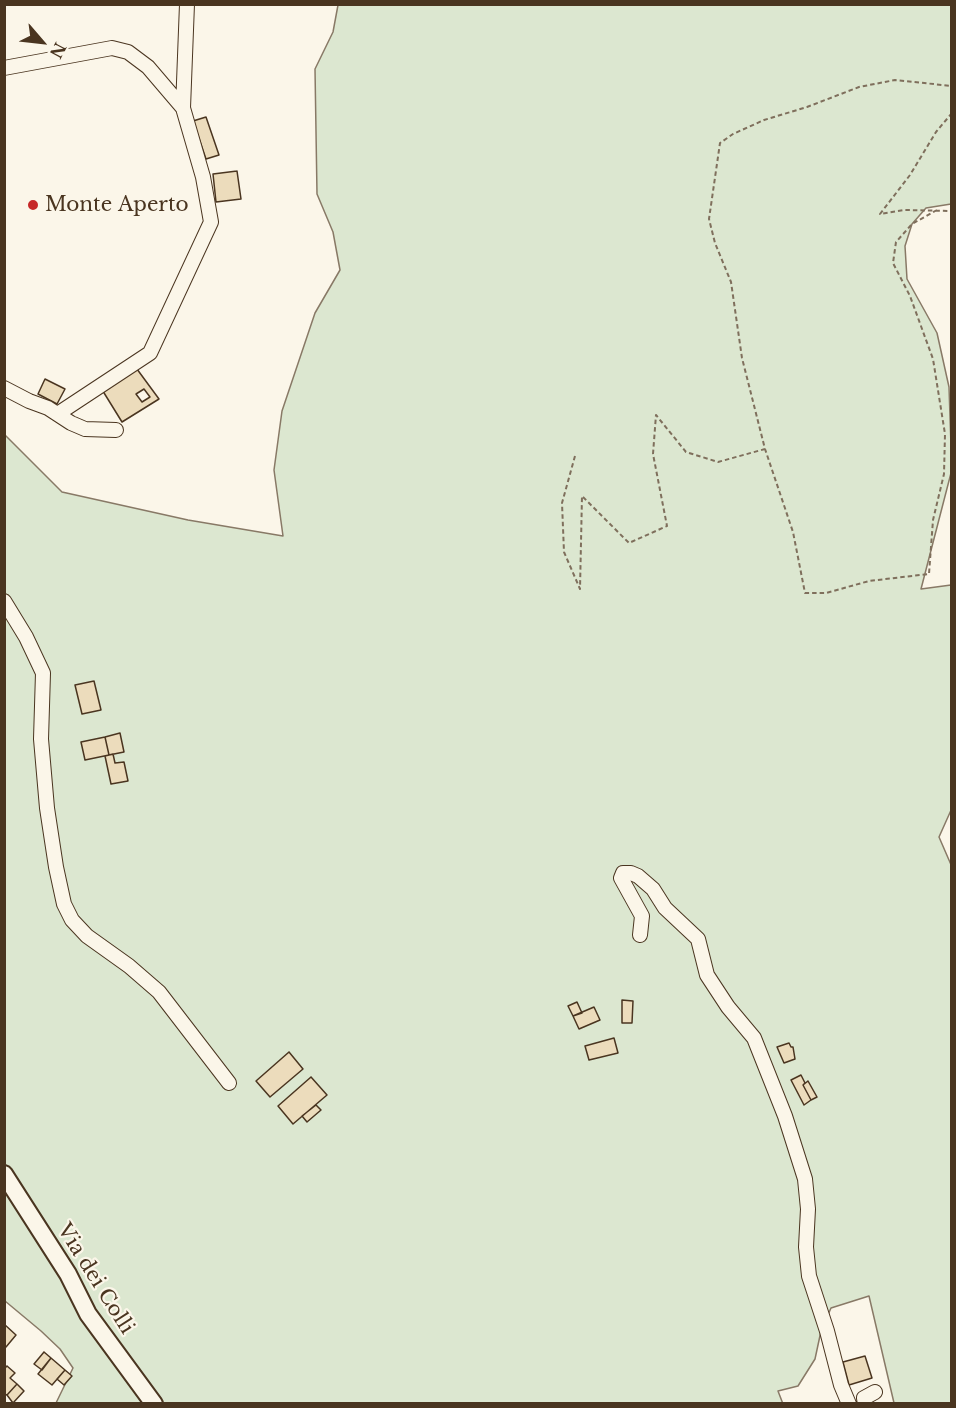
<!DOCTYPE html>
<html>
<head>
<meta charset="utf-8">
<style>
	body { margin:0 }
	#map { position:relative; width:956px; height:1408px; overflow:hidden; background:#fbf6e9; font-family:"Libre Baskerville",serif }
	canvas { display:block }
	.frame { position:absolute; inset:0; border:6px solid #4a3520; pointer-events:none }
	.north { position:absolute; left:12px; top:12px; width:60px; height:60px; -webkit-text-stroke:4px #fbf6e9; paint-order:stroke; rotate:118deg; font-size:16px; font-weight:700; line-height:24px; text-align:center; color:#4a3520 }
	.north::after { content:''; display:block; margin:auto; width:21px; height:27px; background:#4a3520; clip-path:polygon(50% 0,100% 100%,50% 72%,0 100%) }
</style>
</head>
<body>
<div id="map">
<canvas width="956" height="1408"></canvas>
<div class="frame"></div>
<div class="north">N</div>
</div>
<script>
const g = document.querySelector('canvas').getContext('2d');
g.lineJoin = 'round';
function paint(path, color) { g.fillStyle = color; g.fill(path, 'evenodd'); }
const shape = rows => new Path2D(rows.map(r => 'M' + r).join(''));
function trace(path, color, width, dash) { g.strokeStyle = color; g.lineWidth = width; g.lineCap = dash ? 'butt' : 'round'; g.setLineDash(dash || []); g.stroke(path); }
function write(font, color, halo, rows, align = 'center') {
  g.font = font + ' "Libre Baskerville",serif'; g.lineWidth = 4.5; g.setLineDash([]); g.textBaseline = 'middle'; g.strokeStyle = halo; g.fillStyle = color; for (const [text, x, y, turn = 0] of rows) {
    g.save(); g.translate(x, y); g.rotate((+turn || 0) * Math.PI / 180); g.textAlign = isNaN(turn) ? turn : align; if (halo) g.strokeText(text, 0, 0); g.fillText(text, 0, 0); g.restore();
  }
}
const green = shape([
	[338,5,951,5,951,204,926,208,912,224,905,246,907,279,937,333,949,387,951,446,951,473,921,589,951,585,952,808,939,837,952,867,951,1403,894,1403,869,1296,831,1308,821,1331,815,1359,798,1386,778,1391,783,1404,56,1403,73,1368,60,1349,41,1331,5,1301,5,435,62,492,188,520,283,536,274,470,282,411,315,313,340,270,333,232,317,194,315,69,333,32,338,5]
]);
paint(green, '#dce7d0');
trace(green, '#887966', 1.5);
const building = shape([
	[206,117,219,155,206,159,193,121,206,117],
	[237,171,241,199,216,202,213,174,237,171],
	[134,365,159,399,122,422,101,388,134,365],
	[144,389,150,397,142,402,136,394,144,389],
	[45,379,65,389,57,404,38,394,45,379],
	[94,681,101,710,82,714,75,685,94,681],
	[120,733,124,752,109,755,105,737,120,733],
	[105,737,109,755,85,760,81,742,105,737],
	[113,754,115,763,124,762,128,781,111,784,105,756,113,754],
	[622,1000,633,1001,632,1023,622,1023,622,1000],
	[577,1002,582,1013,573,1016,568,1006,577,1002],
	[594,1007,600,1020,579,1029,573,1016,594,1007],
	[614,1038,618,1053,589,1060,585,1046,614,1038],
	[789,1043,791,1047,793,1047,795,1059,784,1063,777,1047,789,1043],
	[289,1052,303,1069,270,1097,256,1081,289,1052],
	[801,1075,805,1083,803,1085,811,1100,804,1105,791,1080,801,1075],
	[311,1077,327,1095,293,1124,278,1106,311,1077],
	[808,1081,817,1097,811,1100,803,1085,808,1081],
	[316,1105,321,1110,307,1122,302,1116,316,1105],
	[4,1324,16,1335,6,1347,4,1346,4,1324],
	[44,1352,51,1358,42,1370,34,1364,44,1352],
	[865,1356,872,1378,849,1385,843,1362,865,1356],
	[51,1358,65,1370,52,1385,38,1374,51,1358],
	[7,1366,15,1373,10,1378,17,1384,7,1395,4,1394,4,1369,7,1366],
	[65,1370,72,1376,64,1385,57,1379,65,1370],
	[17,1384,24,1391,13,1403,7,1395,17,1384]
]);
paint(building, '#ecdcbc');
trace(building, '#4a3520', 1.5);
const minor = shape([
	[4,68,112,48,128,52,148,67,183,108,203,177,211,222,150,353,59,413],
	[183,108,187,4],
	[4,388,29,401,48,408,71,423,85,429,116,430],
	[4,601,26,637,43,673,41,739,47,808,56,867,64,904,72,920,87,936,129,966,159,992,229,1083],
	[640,935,642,916,621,878,623,873,631,873,638,876,653,889,665,908,698,939,707,975,728,1007,754,1038,785,1116,805,1179,808,1209,806,1247,809,1276,827,1331,841,1385,849,1404],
	[865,1404,864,1398,875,1392]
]);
const major = shape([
	[4,1174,68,1274,88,1314,154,1404]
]);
trace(minor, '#4a3520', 16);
trace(major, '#4a3520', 20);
trace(shape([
	[952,113,936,132,910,175,880,214,904,210,952,211],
	[937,210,912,224,896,242,893,263,910,296,933,359,945,434,944,474,933,520,929,574,869,581,826,593,805,593,793,532,765,449,742,358,731,282,715,243,709,219,720,143,733,134,764,120,807,107,859,87,895,80,952,86],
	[575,456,562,503,564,552,580,589,582,496,629,543,667,526,653,454,656,415,686,452,718,462,765,449]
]), '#7f6f5c', 2, [4.5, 3]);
trace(minor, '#fbf6e9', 14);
trace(major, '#fbf6e9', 16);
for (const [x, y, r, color] of [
	[33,205,6,"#c62828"]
]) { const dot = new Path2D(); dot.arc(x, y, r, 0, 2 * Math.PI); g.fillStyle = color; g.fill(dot); trace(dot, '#fbf6e9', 2); }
write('20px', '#4a3520', '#fbf6e9', [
	["Monte Aperto",45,205]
], 'left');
write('20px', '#4a3520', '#fbf6e9', [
	["Via dei Colli",95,1279,58]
]);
</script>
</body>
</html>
